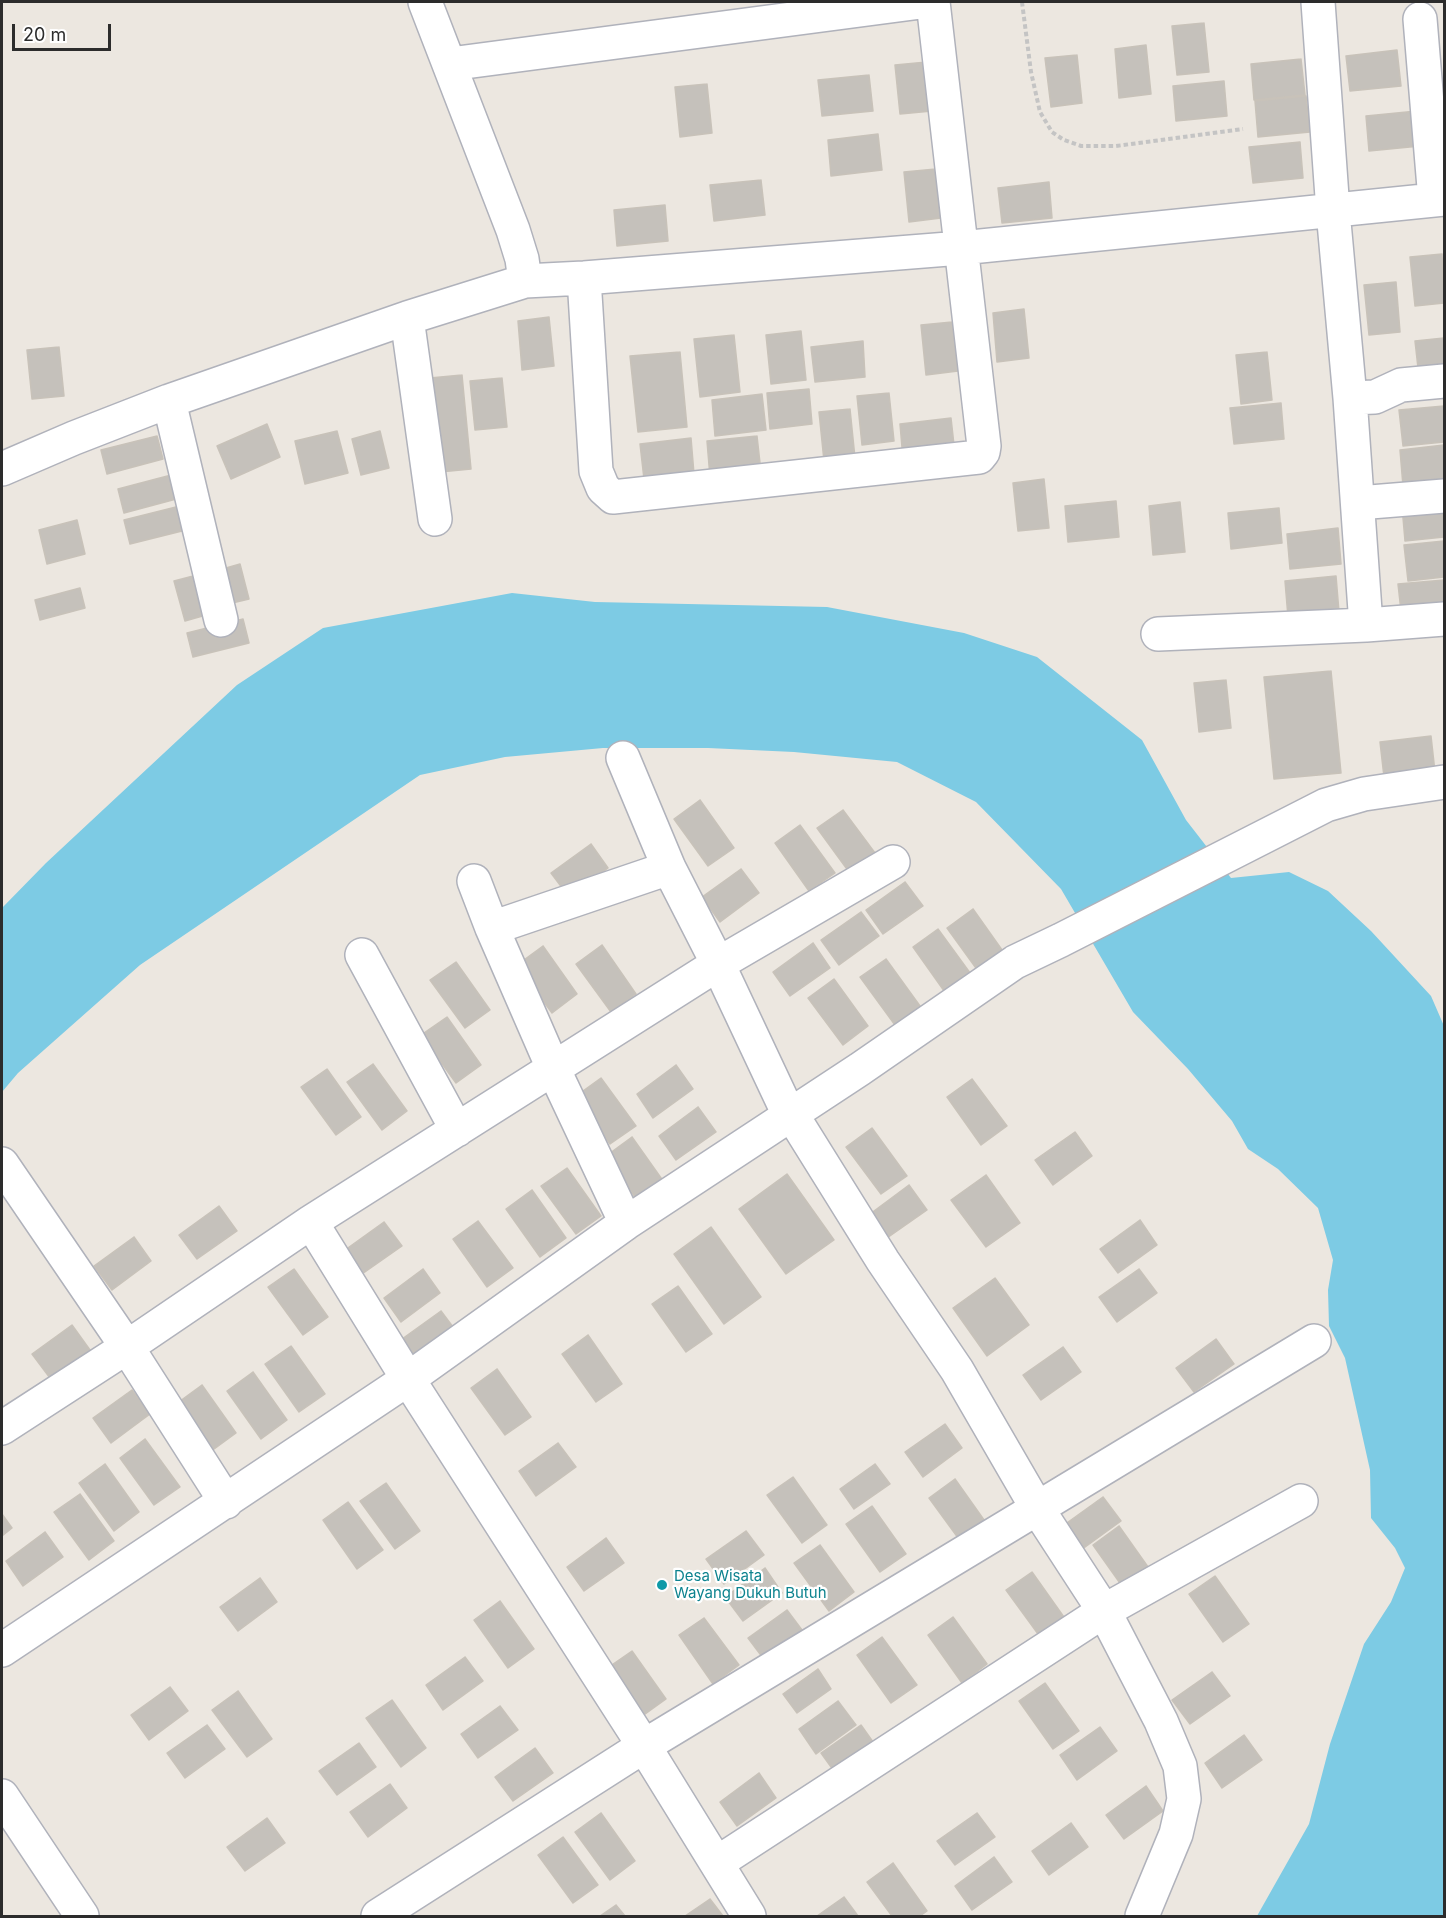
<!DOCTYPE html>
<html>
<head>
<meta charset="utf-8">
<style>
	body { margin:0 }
	#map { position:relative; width:1446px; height:1918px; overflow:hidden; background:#ece7e0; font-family:Inter,sans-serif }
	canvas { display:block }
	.frame { position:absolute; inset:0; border:3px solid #2c2c2c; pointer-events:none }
	.scale { position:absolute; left:12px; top:24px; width:99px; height:27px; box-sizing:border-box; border:3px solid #2c2c2c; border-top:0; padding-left:8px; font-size:18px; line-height:21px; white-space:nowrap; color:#2c2c2c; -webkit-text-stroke:4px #fff; paint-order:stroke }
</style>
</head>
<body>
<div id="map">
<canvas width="1446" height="1918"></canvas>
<div class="frame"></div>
<div class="scale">20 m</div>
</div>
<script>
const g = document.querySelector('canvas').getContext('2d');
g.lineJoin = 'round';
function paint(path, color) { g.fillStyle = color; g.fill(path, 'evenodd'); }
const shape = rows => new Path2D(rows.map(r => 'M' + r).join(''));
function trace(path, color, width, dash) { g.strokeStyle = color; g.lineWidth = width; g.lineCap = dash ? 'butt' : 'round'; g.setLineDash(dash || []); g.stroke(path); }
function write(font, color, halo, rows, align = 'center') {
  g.font = font + ' Inter,sans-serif'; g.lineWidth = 4.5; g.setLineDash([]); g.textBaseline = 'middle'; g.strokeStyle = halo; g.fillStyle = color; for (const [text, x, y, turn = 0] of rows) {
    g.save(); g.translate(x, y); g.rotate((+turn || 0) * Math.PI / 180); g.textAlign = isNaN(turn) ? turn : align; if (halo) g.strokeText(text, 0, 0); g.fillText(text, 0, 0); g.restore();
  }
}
paint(shape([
	[512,593,595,602,827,607,964,633,1037,657,1142,740,1186,820,1231,878,1289,872,1328,891,1371,931,1431,996,1444,1026,1444,1916,1257,1916,1309,1824,1330,1744,1364,1644,1391,1602,1405,1568,1395,1548,1371,1518,1370,1470,1345,1358,1329,1326,1328,1290,1333,1260,1318,1208,1278,1169,1248,1149,1232,1121,1188,1069,1133,1012,1061,889,976,802,897,762,794,752,708,748,603,748,505,757,420,775,140,965,18,1073,2,1092,2,908,46,863,237,685,323,628]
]), '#7dcbe4');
const building = shape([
	[1204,23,1209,72,1177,75,1172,26,1204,23],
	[1146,45,1151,94,1119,98,1115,49,1146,45],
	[1397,50,1401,86,1350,91,1346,56,1397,50],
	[1077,55,1082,103,1051,107,1045,58,1077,55],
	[1301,59,1305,95,1254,100,1251,64,1301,59],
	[927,62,932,111,900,114,895,65,927,62],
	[869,75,873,111,822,116,818,80,869,75],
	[1224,81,1227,116,1176,121,1173,86,1224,81],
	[707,84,712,133,680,137,675,87,707,84],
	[1306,96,1310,132,1258,137,1255,101,1306,96],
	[1417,111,1420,146,1369,151,1366,116,1417,111],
	[878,134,882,170,831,176,828,140,878,134],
	[1300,142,1303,178,1253,183,1249,147,1300,142],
	[936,169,941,218,909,222,904,172,936,169],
	[761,180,765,215,714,221,710,185,761,180],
	[1049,182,1052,218,1002,223,998,188,1049,182],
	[665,205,668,241,617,246,614,210,665,205],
	[1442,254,1444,303,1415,306,1410,257,1442,254],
	[1396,282,1400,332,1369,335,1364,285,1396,282],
	[1024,309,1029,358,997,362,993,313,1024,309],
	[549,317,554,366,522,370,518,321,549,317],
	[952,322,958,371,926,375,921,325,952,322],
	[801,331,806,380,771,384,766,335,801,331],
	[734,335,740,392,700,397,694,339,734,335],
	[1444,338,1444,374,1419,377,1415,341,1444,338],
	[863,341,865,377,815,382,811,347,863,341],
	[59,347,64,396,32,399,27,350,59,347],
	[680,352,687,427,638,432,630,356,680,352],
	[1267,352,1272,400,1241,404,1236,355,1267,352],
	[462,375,471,469,440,472,430,378,462,375],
	[502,378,507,427,475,430,470,381,502,378],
	[809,389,812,424,770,429,767,393,809,389],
	[889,393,894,441,862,445,857,396,889,393],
	[762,394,766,430,715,436,712,400,762,394],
	[1281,403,1284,439,1234,444,1230,408,1281,403],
	[1444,406,1444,442,1403,446,1399,410,1444,406],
	[850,409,855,458,824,461,819,412,850,409],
	[951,418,955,454,903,459,900,424,951,418],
	[267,424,280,457,231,479,217,446,267,424],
	[337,431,348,473,305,484,295,441,337,431],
	[380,431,389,468,361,475,352,439,380,431],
	[157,436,163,459,107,474,101,450,157,436],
	[757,436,761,472,710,477,707,441,757,436],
	[691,438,694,474,644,479,640,444,691,438],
	[1444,445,1444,482,1403,486,1400,450,1444,445],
	[175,474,180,498,124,513,118,489,175,474],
	[1044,479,1049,528,1018,531,1013,483,1044,479],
	[1116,501,1119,537,1068,542,1065,506,1116,501],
	[1444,501,1444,537,1405,541,1402,506,1444,501],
	[1180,502,1185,552,1153,555,1149,506,1180,502],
	[180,506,186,530,130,544,124,520,180,506],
	[1279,508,1282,543,1231,549,1228,513,1279,508],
	[77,520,85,554,47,564,39,530,77,520],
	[1338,528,1341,564,1290,569,1287,534,1338,528],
	[1444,541,1444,577,1408,581,1404,545,1444,541],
	[240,564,249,599,228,604,219,570,240,564],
	[197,575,206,615,185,621,174,581,197,575],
	[1336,576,1339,612,1288,617,1285,581,1336,576],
	[1444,580,1444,616,1402,620,1398,584,1444,580],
	[80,588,85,608,40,620,35,600,80,588],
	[243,619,249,643,193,657,187,633,243,619],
	[1331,671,1341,773,1274,779,1264,677,1331,671],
	[1226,680,1231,728,1199,732,1194,683,1226,680],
	[1431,736,1435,772,1384,777,1380,742,1431,736],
	[700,800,734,848,708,866,674,819,700,800],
	[843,810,878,857,852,876,817,828,843,810],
	[800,825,835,873,809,891,775,843,800,825],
	[591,844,608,868,569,897,551,873,591,844],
	[741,869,759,893,720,922,702,897,741,869],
	[905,882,923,906,883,934,866,910,905,882],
	[973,909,1007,957,981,975,947,928,973,909],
	[861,912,879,936,839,965,821,940,861,912],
	[938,929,973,977,947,995,913,947,938,929],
	[813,943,830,968,790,996,773,972,813,943],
	[602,945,636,994,611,1012,576,964,602,945],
	[543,946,577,994,552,1013,517,965,543,946],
	[886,959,920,1006,895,1025,860,977,886,959],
	[456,962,490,1010,465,1028,430,980,456,962],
	[834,979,868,1026,843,1045,808,998,834,979],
	[447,1017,481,1065,456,1083,421,1035,447,1017],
	[373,1064,407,1111,382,1130,347,1082,373,1064],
	[676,1065,693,1089,653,1118,637,1094,676,1065],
	[327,1069,361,1117,336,1135,301,1087,327,1069],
	[601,1078,636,1126,610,1144,576,1096,601,1078],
	[972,1079,1007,1126,981,1145,947,1097,972,1079],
	[698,1107,716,1132,676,1160,659,1136,698,1107],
	[872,1128,907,1176,881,1194,846,1147,872,1128],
	[1075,1132,1092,1156,1053,1185,1035,1160,1075,1132],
	[632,1137,666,1185,640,1204,606,1156,632,1137],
	[567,1168,601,1216,576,1234,541,1186,567,1168],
	[787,1174,834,1240,786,1274,739,1209,787,1174],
	[986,1175,1020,1223,986,1247,951,1200,986,1175],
	[909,1185,927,1210,887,1238,870,1214,909,1185],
	[532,1190,566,1238,540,1257,506,1209,532,1190],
	[219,1206,237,1231,197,1259,179,1235,219,1206],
	[1140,1220,1157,1245,1118,1273,1100,1249,1140,1220],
	[478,1221,513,1268,487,1287,453,1239,478,1221],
	[384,1222,402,1246,362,1274,345,1250,384,1222],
	[711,1227,761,1297,724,1324,674,1254,711,1227],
	[134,1237,151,1261,112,1290,94,1266,134,1237],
	[294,1269,328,1317,303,1335,268,1287,294,1269],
	[423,1269,440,1293,401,1322,384,1298,423,1269],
	[1139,1269,1157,1293,1117,1322,1099,1297,1139,1269],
	[995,1278,1029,1325,987,1356,953,1308,995,1278],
	[678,1286,712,1334,686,1352,652,1304,678,1286],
	[441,1311,459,1335,420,1363,402,1339,441,1311],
	[72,1325,90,1350,50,1378,32,1354,72,1325],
	[588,1335,622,1384,596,1402,562,1354,588,1335],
	[1216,1339,1234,1364,1194,1392,1176,1368,1216,1339],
	[291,1346,325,1394,299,1412,265,1364,291,1346],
	[1063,1347,1081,1372,1041,1400,1023,1375,1063,1347],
	[497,1369,531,1417,505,1435,471,1388,497,1369],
	[253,1372,287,1420,261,1439,227,1391,253,1372],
	[202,1385,236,1433,210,1452,176,1404,202,1385],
	[132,1390,150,1414,111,1443,93,1418,132,1390],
	[945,1424,962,1448,923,1477,905,1452,945,1424],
	[145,1439,180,1487,154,1505,120,1458,145,1439],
	[558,1443,576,1467,536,1496,519,1471,558,1443],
	[105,1464,139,1512,114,1531,79,1483,105,1464],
	[875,1464,890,1484,854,1509,840,1489,875,1464],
	[793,1477,827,1525,802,1543,767,1495,793,1477],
	[955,1479,989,1527,964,1546,929,1498,955,1479],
	[386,1483,420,1531,395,1549,360,1501,386,1483],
	[80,1494,114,1541,89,1560,54,1512,80,1494],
	[1103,1497,1121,1521,1081,1550,1064,1525,1103,1497],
	[348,1502,383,1550,357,1569,323,1520,348,1502],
	[872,1506,906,1554,880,1572,846,1524,872,1506],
	[2,1514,12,1528,2,1536,2,1514],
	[1119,1526,1153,1574,1127,1593,1093,1545,1119,1526],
	[746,1531,764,1555,724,1584,706,1559,746,1531],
	[45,1532,63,1557,23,1586,6,1561,45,1532],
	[606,1538,624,1563,584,1591,567,1567,606,1538],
	[820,1545,854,1592,829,1611,794,1563,820,1545],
	[765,1568,782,1593,743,1621,725,1597,765,1568],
	[1032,1572,1066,1620,1041,1638,1006,1590,1032,1572],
	[1215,1576,1249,1624,1223,1642,1189,1594,1215,1576],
	[260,1578,277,1602,238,1631,220,1607,260,1578],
	[500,1601,534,1649,508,1668,474,1620,500,1601],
	[787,1610,805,1634,766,1662,748,1638,787,1610],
	[953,1617,987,1664,962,1683,928,1635,953,1617],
	[704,1618,739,1665,713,1684,679,1635,704,1618],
	[882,1637,917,1685,891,1703,857,1655,882,1637],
	[632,1651,666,1699,641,1717,606,1669,632,1651],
	[465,1657,483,1681,443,1710,426,1685,465,1657],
	[818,1669,831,1689,797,1713,783,1694,818,1669],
	[1212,1672,1230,1696,1190,1724,1172,1700,1212,1672],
	[1045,1683,1079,1731,1053,1749,1019,1701,1045,1683],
	[170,1687,188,1711,149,1740,131,1715,170,1687],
	[238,1691,272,1739,247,1757,212,1710,238,1691],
	[392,1700,426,1748,401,1767,366,1718,392,1700],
	[838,1701,856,1725,816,1754,799,1729,838,1701],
	[500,1706,518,1730,478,1758,461,1734,500,1706],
	[207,1725,225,1749,185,1778,167,1753,207,1725],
	[861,1725,878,1749,839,1778,821,1753,861,1725],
	[1100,1727,1117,1751,1077,1780,1060,1755,1100,1727],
	[1244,1735,1262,1760,1222,1788,1205,1763,1244,1735],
	[359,1743,376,1767,337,1795,319,1771,359,1743],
	[535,1748,553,1773,513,1801,495,1777,535,1748],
	[759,1773,776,1798,737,1826,720,1802,759,1773],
	[390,1784,407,1808,368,1837,350,1812,390,1784],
	[1146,1786,1163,1811,1124,1839,1106,1815,1146,1786],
	[601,1813,635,1861,610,1880,575,1832,601,1813],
	[977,1813,995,1837,955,1865,937,1841,977,1813],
	[267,1818,285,1843,245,1871,227,1847,267,1818],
	[1071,1823,1088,1847,1049,1875,1032,1851,1071,1823],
	[563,1837,598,1885,573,1903,538,1855,563,1837],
	[994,1857,1012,1882,972,1910,955,1886,994,1857],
	[893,1863,927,1911,920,1916,892,1916,867,1882,893,1863],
	[844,1897,858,1916,817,1916,844,1897],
	[710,1899,723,1916,685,1916,710,1899],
	[616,1905,625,1916,600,1916,616,1905]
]);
paint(building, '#c5c1bb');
trace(building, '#c8c2b9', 1.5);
const minor = shape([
	[425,2,513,230,522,259,525,281],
	[1318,2,1333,211,1350,398,1366,625],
	[1420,19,1435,200],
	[450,64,921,2],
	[584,278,596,471,603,488,613,497,979,457,983,452,984,446,933,2],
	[407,318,435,519],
	[1350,398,1375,397,1401,385,1444,381],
	[169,401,221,620],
	[2,469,74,438,169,401,407,318,525,281,584,278,961,248,1444,199],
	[1358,503,1444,496],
	[1158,634,1366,625,1444,619],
	[623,758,669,868,718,964,790,1117],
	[474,881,492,928,553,1068,626,1223],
	[492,928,669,868],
	[362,955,457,1130],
	[792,1115,883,1261,957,1370,1037,1508,1104,1611,1161,1721,1180,1766,1184,1799,1176,1834,1142,1916],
	[2,1164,127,1347,226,1502],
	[311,1222,408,1379,644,1746,749,1916],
	[2,1428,127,1347,311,1222,718,964,893,862],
	[2,1650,408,1379,626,1223,860,1069,1015,962,1061,940,1326,805,1364,794,1444,782],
	[2,1796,82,1916],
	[717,1863,1104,1611,1301,1501],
	[378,1916,644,1746,1314,1341]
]);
trace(minor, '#b0b2bb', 36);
trace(shape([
	[1022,2,1031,72,1040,112,1052,132,1064,140,1081,146,1116,146,1243,129]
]), '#c4c4c4', 4, [4.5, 3]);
trace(minor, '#fff', 33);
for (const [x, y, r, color] of [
	[662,1585,6,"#0f9aa8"]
]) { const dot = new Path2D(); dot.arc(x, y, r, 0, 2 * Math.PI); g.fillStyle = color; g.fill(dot); trace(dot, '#fff', 2); }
write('15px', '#0d838f', '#fff', [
	["Desa Wisata",674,1576],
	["Wayang Dukuh Butuh",674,1593]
], 'left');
</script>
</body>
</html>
